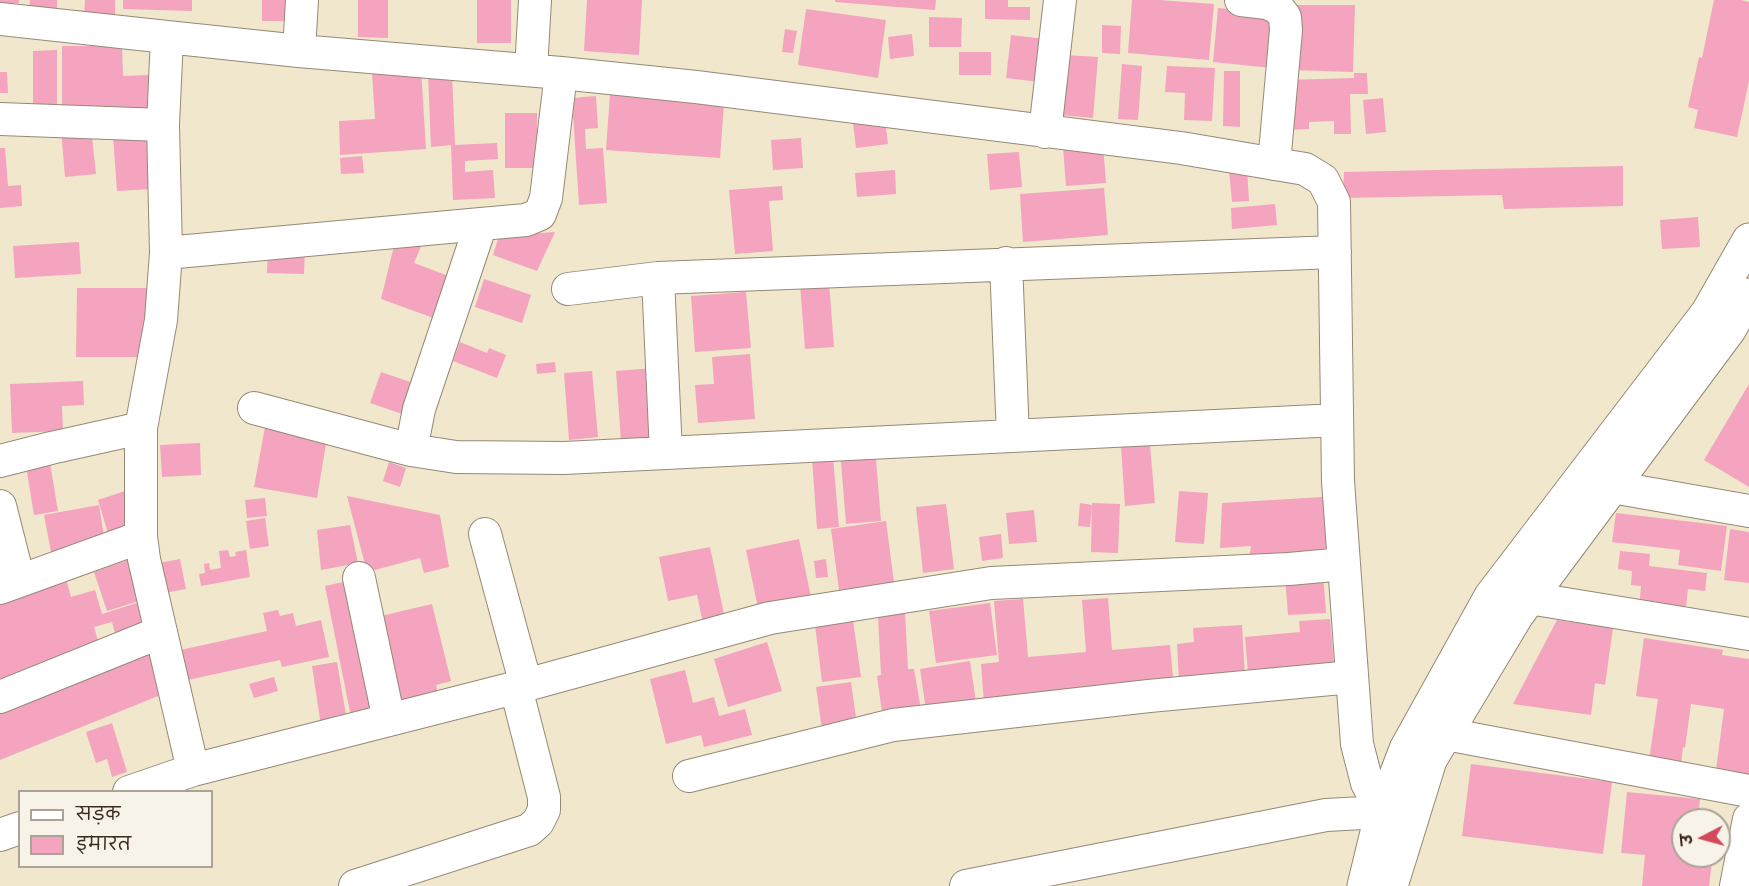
<!DOCTYPE html>
<html>
<head>
<meta charset="utf-8">
<style>
	body { margin:0 }
	#map { position:relative; width:1749px; height:886px; overflow:hidden; background:#f0e7cd; font-family:"Playpen Sans","Playpen Sans Deva",sans-serif }
	canvas { display:block }
	.legend { position:absolute; left:18px; top:790px; width:195px; height:78px; box-sizing:border-box; background:#f7f3e8; border:2px solid #aca397; margin:0; padding:8px 10px; list-style:none; font-size:18px; color:#3b2a1e }
	.legend li { display:flex; align-items:center; gap:12px; height:30px }
	.legend b { width:30px; border:2px solid #aca397 }
	.north { position:absolute; left:1671px; top:808px; width:60px; height:60px; box-sizing:border-box; background:#f7f3e8; border:2px solid #aca397; border-radius:50%; rotate:264deg; font-size:16px; font-weight:700; line-height:24px; text-align:center; color:#3b2a1e }
	.north::after { content:''; display:block; margin:auto; width:21px; height:27px; background:#d1495b; clip-path:polygon(50% 0,100% 100%,50% 72%,0 100%) }
</style>
</head>
<body>
<div id="map">
<canvas width="1749" height="886"></canvas>
<ul class="legend">
<li><b style="height:8px;background:#fff"></b>सड़क</li>
<li><b style="height:16px;background:#f4a4be"></b>इमारत</li>
</ul>
<div class="north">उ</div>
</div>
<script>
const g = document.querySelector('canvas').getContext('2d');
g.lineJoin = 'round';
function paint(path, color) { g.fillStyle = color; g.fill(path, 'evenodd'); }
const shape = rows => new Path2D(rows.map(r => 'M' + r).join(''));
function trace(path, color, width, dash) { g.strokeStyle = color; g.lineWidth = width; g.lineCap = dash ? 'butt' : 'round'; g.setLineDash(dash || []); g.stroke(path); }
paint(shape([
	[0,0,19,0,19,3,0,3],
	[30,0,57,0,57,12,29,10],
	[85,0,115,0,115,16,84,16],
	[123,0,192,0,192,11,123,9],
	[262,0,293,0,293,21,262,21],
	[358,0,388,0,388,38,358,37],
	[477,0,511,0,511,43,477,43],
	[587,0,642,0,639,55,584,51],
	[835,0,936,0,935,10,835,2],
	[985,0,1008,0,1008,7,1030,7,1030,20,985,19],
	[1132,0,1159,0,1214,4,1209,60,1128,53],
	[1714,0,1741,0,1749,2,1749,81,1737,137,1694,128,1698,110,1688,107,1699,57,1702,58],
	[1297,5,1355,5,1353,72,1293,70],
	[1218,8,1277,13,1272,68,1213,62],
	[806,9,886,20,878,78,798,65],
	[929,17,962,18,961,47,929,47],
	[1102,25,1121,26,1120,54,1102,53],
	[785,29,797,31,793,53,782,52],
	[912,34,914,56,890,59,888,37],
	[1011,35,1053,40,1048,83,1006,78],
	[62,46,122,46,123,76,149,75,149,113,62,113],
	[57,50,57,110,33,110,33,51],
	[959,52,991,52,991,75,959,75],
	[1065,55,1098,57,1093,118,1060,115],
	[1122,64,1142,66,1138,120,1118,119],
	[1167,66,1215,68,1212,121,1184,120,1185,93,1165,92],
	[421,69,426,149,340,155,339,121,375,119,372,72],
	[1224,71,1240,71,1240,127,1223,126],
	[0,72,7,72,8,93,0,93],
	[452,73,455,145,497,143,498,159,465,161,465,172,493,170,495,198,453,200,451,145,431,147,428,74],
	[1354,73,1367,73,1368,94,1350,94,1351,134,1334,134,1334,121,1309,122,1309,129,1288,130,1286,80,1354,78],
	[610,94,724,103,720,158,606,150],
	[596,96,598,128,585,129,586,149,603,148,607,203,579,205,572,98],
	[1383,98,1386,132,1366,134,1363,100],
	[505,113,537,113,537,168,505,168],
	[885,119,888,144,856,148,853,123],
	[91,127,96,174,65,177,61,129],
	[148,133,152,189,117,191,113,136],
	[801,138,803,168,773,170,771,140],
	[1103,144,1106,183,1066,186,1063,147],
	[0,148,5,148,8,186,21,185,22,206,0,208],
	[1019,152,1022,187,990,190,987,154],
	[362,156,364,173,341,174,340,158],
	[1623,166,1623,206,1504,209,1502,195,1343,198,1344,172],
	[1247,168,1249,201,1232,202,1229,170],
	[895,170,896,194,857,197,855,173],
	[782,186,783,200,769,201,773,251,735,254,729,190],
	[1104,188,1108,235,1023,242,1020,194],
	[1275,204,1277,225,1232,229,1231,208],
	[1698,217,1700,247,1662,249,1660,220],
	[555,232,537,271,493,255,499,236],
	[79,242,81,274,15,278,13,246],
	[422,244,414,263,459,280,442,321,381,299,394,246],
	[268,247,305,248,304,274,267,273],
	[484,279,531,295,522,323,475,307],
	[829,282,834,347,805,349,800,284],
	[77,288,153,288,147,357,76,357],
	[746,292,751,348,695,352,691,296],
	[460,342,487,353,489,348,506,355,497,378,453,361],
	[750,354,755,419,698,423,695,385,714,384,712,357],
	[555,362,556,372,537,374,536,364],
	[654,368,659,438,621,441,616,371],
	[592,371,598,437,569,440,564,373],
	[381,372,422,386,411,417,370,403],
	[83,381,84,405,62,406,63,431,12,433,10,384],
	[1749,384,1749,487,1704,460],
	[265,427,327,438,317,498,254,487],
	[200,443,201,475,162,477,160,445],
	[1150,445,1155,503,1125,506,1121,447],
	[875,447,881,521,846,524,840,450],
	[49,457,58,511,34,515,25,460],
	[833,457,839,527,817,529,812,458],
	[389,462,406,468,400,487,383,481],
	[125,491,138,531,110,540,98,500],
	[1179,491,1208,493,1204,544,1175,542],
	[347,496,440,515,449,567,424,573,420,558,367,572],
	[1323,497,1330,554,1249,559,1251,546,1220,548,1222,503],
	[265,498,267,516,247,518,245,500],
	[1080,503,1092,505,1090,527,1078,526],
	[1092,503,1120,504,1118,553,1091,552],
	[946,504,954,569,923,573,916,507],
	[99,505,105,542,51,552,44,515],
	[1034,510,1037,542,1009,544,1006,513],
	[1616,513,1727,526,1721,571,1678,565,1680,550,1612,542],
	[265,518,269,546,250,549,246,521],
	[886,521,894,582,839,590,831,529],
	[350,525,358,563,321,570,317,530],
	[1730,529,1749,532,1749,583,1724,580],
	[1001,534,1003,558,982,561,979,537],
	[799,539,811,597,758,608,746,550],
	[710,547,725,619,703,623,697,595,668,601,659,557],
	[228,550,230,557,236,556,235,552,246,550,250,577,201,586,199,574,205,573,204,564,209,563,210,570,221,568,219,551],
	[1620,551,1650,554,1649,566,1707,573,1705,591,1688,589,1685,615,1639,609,1641,586,1631,585,1632,571,1618,569],
	[134,558,142,600,107,611,94,572],
	[180,559,186,589,164,593,159,563],
	[826,559,828,577,816,578,814,561],
	[1323,573,1326,613,1288,615,1285,576],
	[352,580,380,716,352,722,325,586],
	[67,582,71,597,95,590,102,614,143,601,152,629,117,640,112,622,94,627,100,647,0,688,0,603],
	[1108,598,1112,650,1170,645,1174,688,984,704,981,664,999,662,994,601,1023,599,1028,657,1086,652,1082,600],
	[990,603,997,655,936,663,929,611],
	[432,604,451,681,436,685,440,702,403,711,381,616],
	[278,610,280,616,293,613,296,626,321,620,329,657,282,667,280,660,183,681,176,651,267,631,263,613],
	[905,612,908,669,914,669,922,716,883,720,877,676,881,675,878,616],
	[1330,619,1334,665,1248,673,1245,637,1300,632,1299,621],
	[853,620,861,677,822,682,815,625],
	[1557,620,1613,628,1605,685,1595,683,1591,715,1513,704],
	[1242,625,1245,677,1179,682,1177,644,1194,642,1193,628],
	[1644,638,1723,650,1722,655,1749,659,1749,775,1716,770,1724,709,1691,704,1685,748,1683,747,1680,771,1648,767,1658,699,1636,696],
	[767,642,782,691,728,707,714,659],
	[153,652,163,694,0,760,0,711],
	[970,661,977,709,927,717,920,669],
	[337,662,347,721,321,726,312,666],
	[685,670,693,703,714,697,719,716,745,709,752,735,704,747,701,735,666,744,650,679],
	[274,677,278,691,254,698,249,684],
	[851,682,858,732,823,737,816,687],
	[112,723,127,772,112,777,107,759,96,763,86,732],
	[1471,764,1612,782,1603,854,1462,836],
	[1627,792,1700,799,1698,820,1683,820,1683,856,1694,856,1694,859,1712,861,1709,886,1642,886,1645,855,1621,853]
]), '#f4a4be');
const minor = shape([
	[1241,0,1267,3,1278,8,1285,17,1286,30,1274,164],
	[0,19,167,37],
	[299,51,302,0],
	[531,70,535,0],
	[561,73,546,198,540,214,526,220,481,224,419,409,411,450,456,457,564,458,1337,420],
	[0,119,163,125],
	[1045,132,1060,0],
	[166,253,481,224],
	[1006,263,1013,436],
	[658,278,666,453],
	[568,289,658,278,1335,252],
	[254,408,411,450],
	[0,461,51,448,141,428],
	[1612,487,1749,511],
	[0,506,19,581],
	[485,534,526,685],
	[1344,564,1289,569,991,583,770,618,526,685,193,770,144,559,141,537,141,428,161,320,166,253,163,125,167,37,299,51,561,73,696,87,1181,148,1305,169,1323,180,1334,202,1338,481,1344,564,1357,744,1367,783,1382,812,1402,820],
	[359,578,389,720],
	[0,588,141,537],
	[1529,598,1749,634],
	[0,697,161,632],
	[1446,734,1749,791],
	[689,776,893,725,1149,696,1352,677],
	[129,792,193,770],
	[0,835,20,828],
	[355,886,529,830,538,822,544,810,544,797,516,688],
	[966,886,1326,815,1382,812],
	[1736,886,1749,819]
]);
const major = shape([
	[1364,886,1382,812,1406,749,1491,596,1708,312,1749,240],
	[1391,886,1430,760,1517,615,1729,330,1749,295]
]);
trace(minor, '#968876', 34);
trace(major, '#968876', 35);
trace(minor, '#fff', 32);
trace(major, '#fff', 33);
</script>
</body>
</html>
